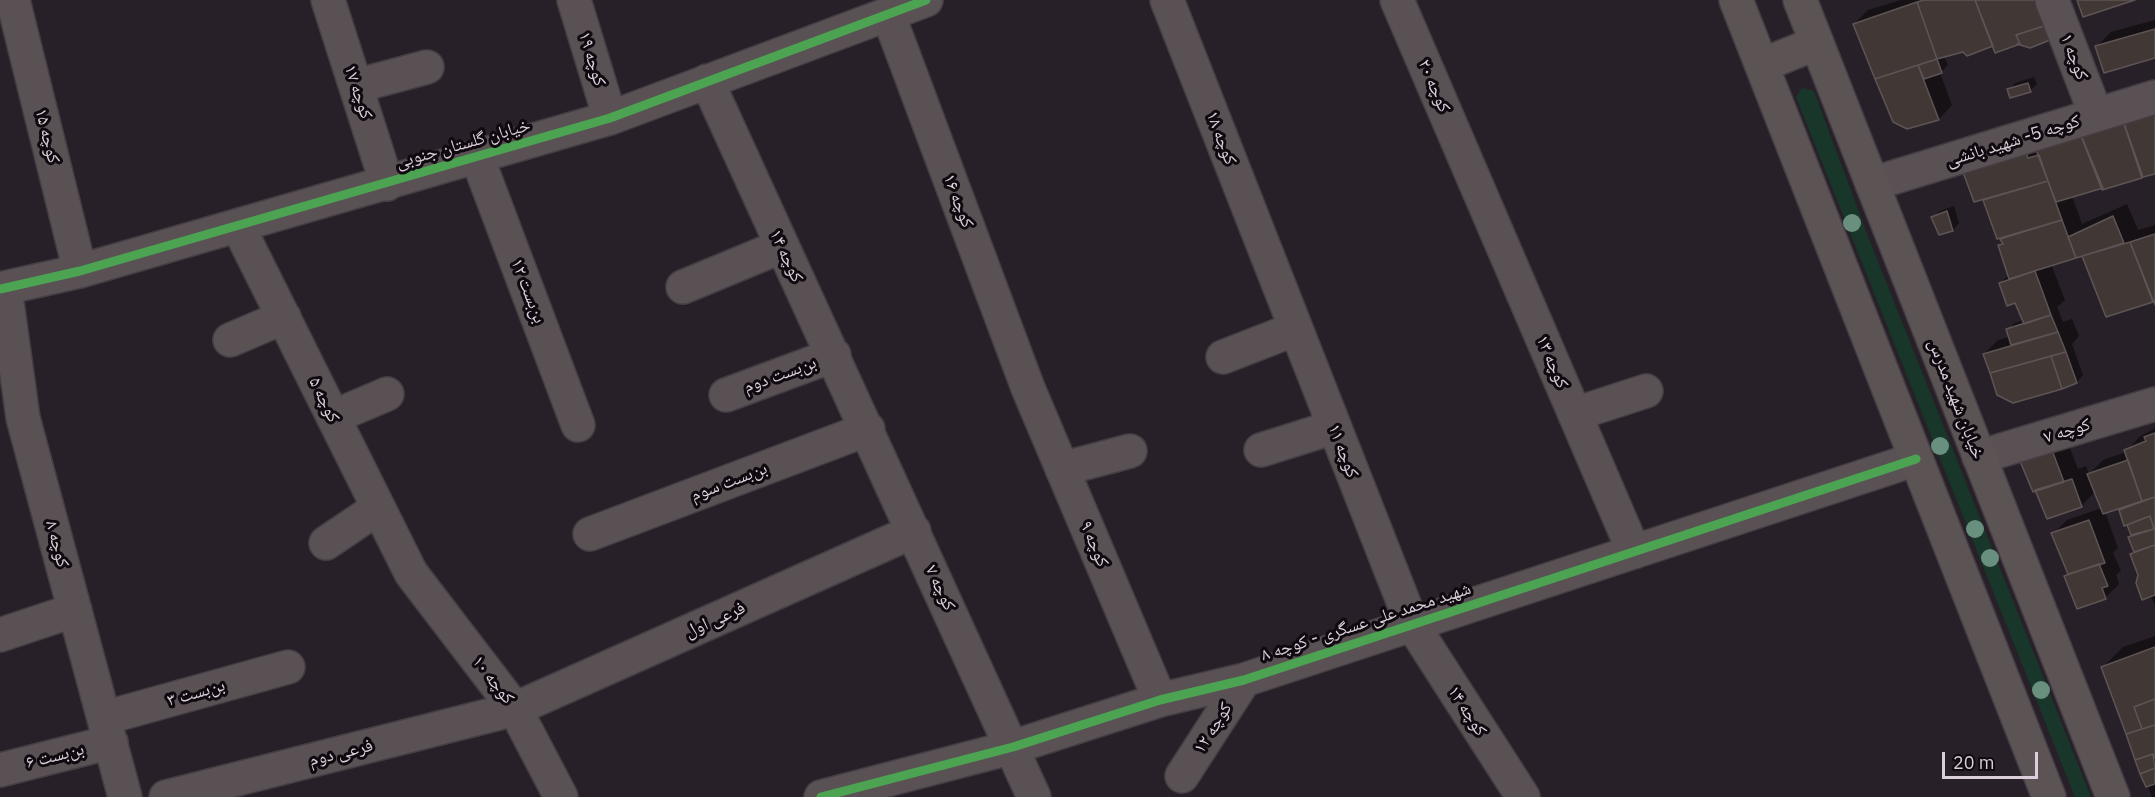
<!DOCTYPE html>
<html>
<head>
<meta charset="utf-8">
<style>
	body { margin:0 }
	#map { position:relative; width:2155px; height:797px; overflow:hidden; background:#282028; font-family:"IBM Plex Sans",sans-serif }
	canvas { display:block }
	.scale { position:absolute; left:1942px; top:752px; width:96px; height:27px; box-sizing:border-box; border:3px solid #dacfd9; border-top:0; padding-left:8px; font-size:18px; line-height:21px; white-space:nowrap; color:#dacfd9; -webkit-text-stroke:4px #10090f; paint-order:stroke }
</style>
</head>
<body>
<div id="map">
<canvas width="2155" height="797"></canvas>
<div class="scale">20 m</div>
</div>
<script>
const g = document.querySelector('canvas').getContext('2d');
g.lineJoin = 'round';
function paint(path, color) { g.fillStyle = color; g.fill(path, 'evenodd'); }
const shape = rows => new Path2D(rows.map(r => 'M' + r).join(''));
function trace(path, color, width, dash) { g.strokeStyle = color; g.lineWidth = width; g.lineCap = dash ? 'butt' : 'round'; g.setLineDash(dash || []); g.stroke(path); }
function write(font, color, halo, rows, align = 'center') {
  g.font = font + ' "IBM Plex Sans","Noto Naskh Arabic",sans-serif'; g.lineWidth = 6; g.setLineDash([]); g.textBaseline = 'middle'; g.strokeStyle = halo; g.fillStyle = color; for (const [text, x, y, turn = 0] of rows) {
    g.save(); g.translate(x, y); g.rotate((+turn || 0) * Math.PI / 180); g.textAlign = isNaN(turn) ? turn : align; if (halo) g.strokeText(text, 0, 0); g.fillText(text, 0, 0); g.restore();
  }
}
paint(shape([
	[1802,88,1814,91,1867,234,2091,797,2075,797,1796,97]
]), '#183629');
paint(shape([
	[1901,0,2059,0,2022,44,1994,44,1944,56,1948,65,1940,73,1952,105,1939,119,1908,128,1854,24,1868,10],
	[2155,20,2155,57,2097,46,2111,32],
	[2034,77,2037,84,2030,91,2009,90,2015,83],
	[2119,104,2155,173,2072,196,2082,224,2127,204,2138,230,2155,225,2155,302,2153,300,2107,315,2083,254,2051,264,2065,300,2057,307,2063,322,2072,319,2079,336,2072,344,2083,375,2077,382,2061,388,1984,354,1998,340,2010,337,2008,330,2014,323,2024,320,2016,302,2001,283,2009,274,1999,245,2003,242,1999,238,1984,198,1962,164],
	[1954,206,1959,223,1953,230,1933,217,1940,211],
	[2061,424,2078,469,2086,466,2089,474,2103,460,2126,452,2139,437,2155,428,2155,605,2131,554,2135,550,2129,537,2133,534,2128,523,2125,524,2120,508,2105,512,2118,548,2113,553,2121,571,2116,575,2119,584,2105,598,2066,577,2069,573,2053,534,2067,520,2102,508,2096,491,2081,506,2025,474,2016,448],
	[2155,636,2155,797,2152,797,2103,667,2123,647]
]), '#0007');
const building = shape([
	[1924,0,1975,0,1993,46,1967,56,1963,52,1937,59,1917,2,1924,0],
	[1975,0,2040,0,2050,24,2016,35,2020,44,1995,53,1975,0],
	[2077,0,2135,0,2083,17,2077,0],
	[1917,2,1937,59,1875,79,1853,24,1917,2],
	[2050,24,2055,38,2030,48,2017,44,2020,44,2016,35,2050,24],
	[2155,29,2155,58,2104,73,2095,46,2155,29],
	[1937,59,1942,73,1924,79,1918,65,1937,59],
	[1918,65,1939,120,1907,129,1893,122,1875,79,1918,65],
	[2028,83,2031,92,2010,98,2007,89,2028,83],
	[2155,105,2155,174,2143,177,2121,115,2155,105],
	[2121,115,2142,178,2102,190,2078,128,2121,115],
	[2078,128,2103,188,2056,202,2033,142,2078,128],
	[2023,145,2028,158,2039,155,2048,181,1974,202,1960,164,2023,145],
	[2048,181,2062,220,1997,239,1983,200,2048,181],
	[1947,211,1953,231,1939,235,1931,217,1947,211],
	[2113,216,2124,243,2076,258,2068,237,2113,216],
	[2062,220,2076,258,2009,279,1998,245,2003,244,2000,239,2062,220],
	[2155,234,2155,305,2130,242,2155,234],
	[2130,242,2153,302,2106,317,2082,256,2130,242],
	[2035,271,2051,315,2024,324,2015,303,2007,306,1999,283,2035,271],
	[2051,315,2058,332,2011,345,2006,329,2051,315],
	[2058,332,2066,352,1990,373,1983,354,2058,332],
	[2066,352,2077,383,2062,389,2051,356,2066,352],
	[2051,356,2062,389,2013,403,1997,395,1990,373,2051,356],
	[2155,433,2155,497,2142,501,2124,450,2146,441,2144,437,2155,433],
	[2047,437,2064,482,2033,492,2014,447,2047,437],
	[2128,460,2142,501,2103,514,2087,474,2128,460],
	[2072,479,2082,507,2047,519,2035,490,2072,479],
	[2155,497,2155,545,2134,552,2128,537,2154,529,2150,516,2124,526,2119,510,2155,497],
	[2150,516,2154,529,2131,535,2127,525,2150,516],
	[2089,520,2105,563,2068,574,2051,533,2089,520],
	[2155,545,2155,595,2142,600,2136,583,2138,575,2130,554,2155,545],
	[2099,564,2108,586,2102,588,2106,599,2077,609,2064,576,2099,564],
	[2155,647,2155,699,2134,707,2142,729,2126,734,2101,667,2155,647],
	[2155,699,2155,725,2142,729,2134,707,2155,699],
	[2155,725,2155,758,2153,754,2135,760,2126,734,2155,725],
	[2153,754,2155,768,2140,774,2135,760,2153,754],
	[2155,768,2155,784,2146,787,2140,774,2155,768]
]);
paint(building, '#413836');
trace(building, '#5d5555', 1.5);
const street = shape([
	[13,0,80,271],
	[328,0,387,184],
	[574,0,610,118],
	[1167,0,1412,624,1523,797],
	[1397,0,1634,552],
	[2052,0,2096,115],
	[888,14,1028,388,1160,700],
	[707,81,1034,797],
	[356,86,427,67],
	[477,157,578,425],
	[1872,184,2155,97],
	[238,226,411,573,515,709,561,797],
	[683,287,782,246],
	[5,288,23,418,125,797],
	[0,289,80,271,610,118,926,0],
	[230,340,284,317],
	[1223,357,1295,329],
	[726,395,834,355],
	[1575,414,1646,391],
	[333,417,387,394],
	[1261,450,1334,427],
	[1979,457,2155,404],
	[1062,469,1130,451],
	[590,534,868,429],
	[326,543,378,508],
	[0,635,75,610],
	[104,718,288,667],
	[0,770,111,742],
	[1182,776,1244,680],
	[166,797,515,709,914,531],
	[821,797,1013,747,1160,700,1244,680,1916,459]
]);
const secondary = shape([
	[1736,0,2049,797],
	[1800,0,2113,797],
	[1762,65,1817,43]
]);
trace(street, '#443d43', 36);
trace(secondary, '#443d43', 36);
trace(street, '#595153', 33);
trace(secondary, '#5c5355', 33);
trace(shape([
	[0,289,80,271,610,118,926,0],
	[821,797,1013,747,1160,700,1244,680,1916,459]
]), '#4ca352', 9);
g.fillStyle = '#698f7e';
for (const [x, y] of [
	[1852,223],
	[1940,446],
	[1975,529],
	[1990,558],
	[2041,690]
]) { g.beginPath(); g.arc(x, y, 9, 0, 2 * Math.PI); g.fill(); }
write('18px', '#dacfd9', '#10090f', [
	["کوچه ۱",2074,57,69],
	["کوچه ۱۹",592,59,73],
	["کوچه ۲۰",1434,86,67],
	["کوچه ۱۷",358,92,72],
	["کوچه ۱۵",47,136,76],
	["کوچه ۱۸",1221,138,69],
	["کوچه 5- شهید بانشی",2013,141,-17],
	["خیابان گلستان جنوبی",463,144,-16],
	["کوچه ۱۶",958,201,69],
	["کوچه ۱۴",786,256,65],
	["بن‌بست ۱۲",528,291,69],
	["کوچه ۱۳",1552,362,67],
	["بن‌بست دوم",780,375,-20],
	["خیابان شهید مدرس",1956,399,69],
	["کوچه ۵",324,400,64],
	["کوچه ۷",2067,431,-17],
	["کوچه ۱۱",1343,451,69],
	["بن‌بست سوم",729,482,-21],
	["کوچه ۸",57,544,75],
	["کوچه ۹",1094,544,67],
	["کوچه ۷",940,588,65],
	["فرعی اول",715,620,-24],
	["شهید محمد علی عسگری - کوچه ۸",1366,622,-18],
	["کوچه ۱۰",493,680,52],
	["بن‌بست ۳",196,693,-16],
	["کوچه ۱۴",1467,711,57],
	["کوچه ۱۲",1213,728,-58],
	["فرعی دوم",341,753,-14],
	["بن‌بست ۶",55,756,-14]
]);
</script>
</body>
</html>
